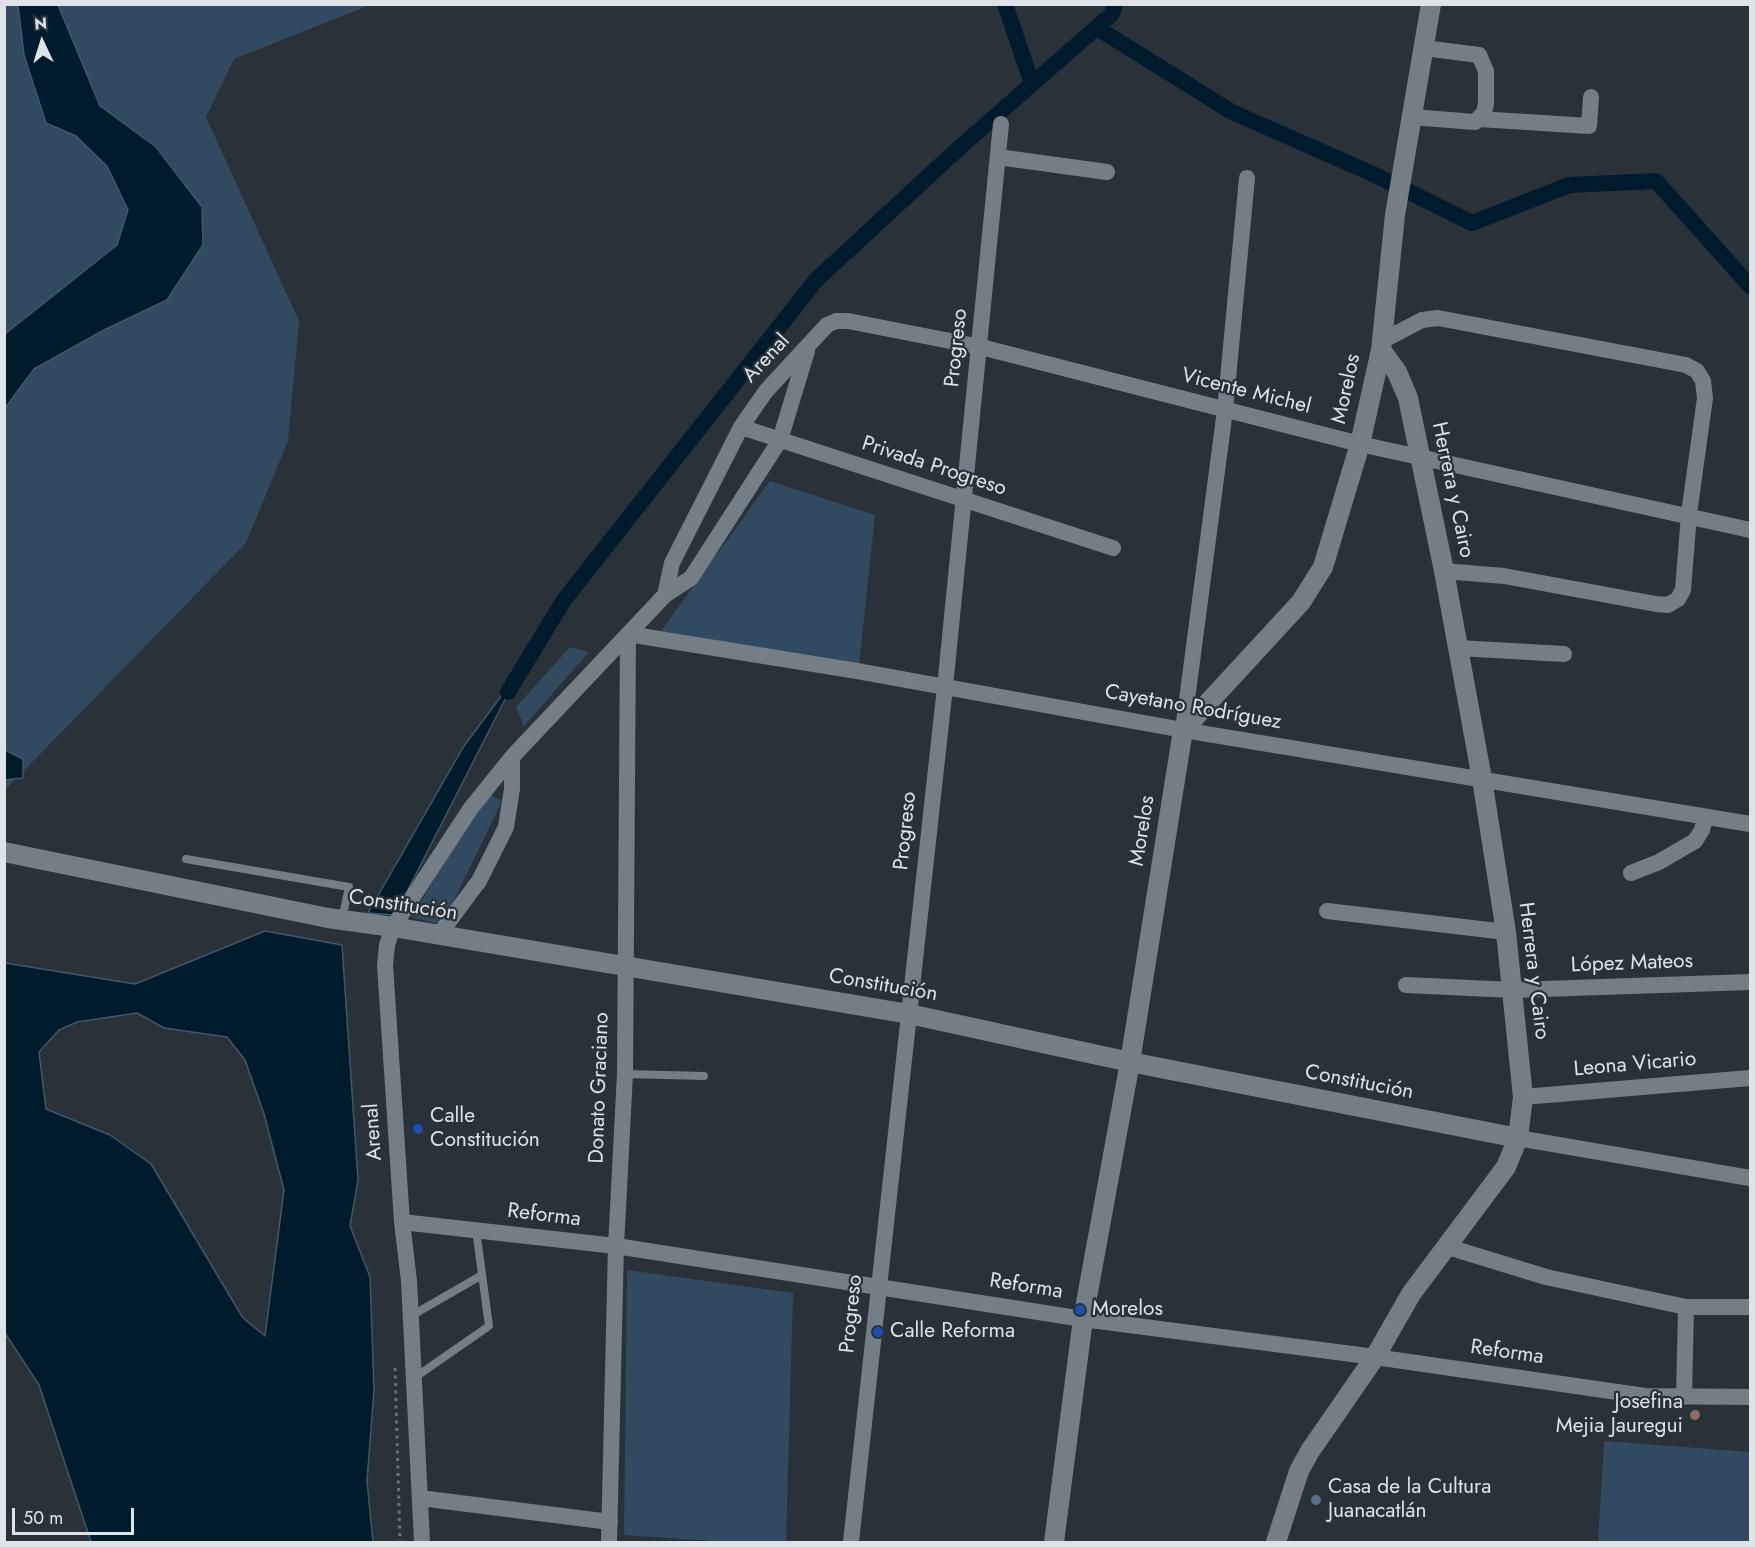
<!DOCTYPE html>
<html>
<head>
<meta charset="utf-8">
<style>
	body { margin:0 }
	#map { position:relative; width:1755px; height:1547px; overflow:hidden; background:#293239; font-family:Jost,sans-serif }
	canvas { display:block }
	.frame { position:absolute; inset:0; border:6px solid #dee3e8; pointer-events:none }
	.north { position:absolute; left:12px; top:12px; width:60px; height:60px; -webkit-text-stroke:4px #293239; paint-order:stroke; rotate:356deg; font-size:16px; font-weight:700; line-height:24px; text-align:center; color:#dee3e8 }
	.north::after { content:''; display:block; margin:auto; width:21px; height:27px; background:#dee3e8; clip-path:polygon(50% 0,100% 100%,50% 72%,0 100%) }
	.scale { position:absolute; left:12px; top:1508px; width:122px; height:27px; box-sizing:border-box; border:3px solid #dee3e8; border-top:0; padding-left:8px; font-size:18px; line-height:21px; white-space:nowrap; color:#dee3e8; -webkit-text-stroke:4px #293239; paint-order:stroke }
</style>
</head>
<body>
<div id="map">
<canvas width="1755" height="1547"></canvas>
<div class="frame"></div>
<div class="north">N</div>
<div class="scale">50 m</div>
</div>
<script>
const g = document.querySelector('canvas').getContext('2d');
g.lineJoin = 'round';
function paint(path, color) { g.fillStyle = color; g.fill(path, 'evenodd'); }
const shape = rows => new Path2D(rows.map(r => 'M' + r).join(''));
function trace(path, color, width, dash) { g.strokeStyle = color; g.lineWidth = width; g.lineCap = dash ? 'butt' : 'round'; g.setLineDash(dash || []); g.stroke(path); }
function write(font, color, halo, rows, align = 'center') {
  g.font = font + ' Jost,sans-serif'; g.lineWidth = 4.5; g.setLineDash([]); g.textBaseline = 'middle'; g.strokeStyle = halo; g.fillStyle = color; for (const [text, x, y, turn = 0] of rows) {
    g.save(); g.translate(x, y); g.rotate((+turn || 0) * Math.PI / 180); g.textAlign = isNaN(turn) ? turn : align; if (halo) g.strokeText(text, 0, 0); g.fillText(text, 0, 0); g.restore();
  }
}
paint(shape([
	[5,5,370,5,234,59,206,117,299,321,288,441,246,543,5,790],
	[770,481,875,515,859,665,661,631],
	[570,647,589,652,524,726,516,707],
	[488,794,502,801,442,925,411,917],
	[627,1270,793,1293,786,1542,726,1542,624,1535],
	[1604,1441,1750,1452,1750,1542,1598,1542]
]), '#314a5f');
const water = shape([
	[18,5,58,5,100,106,156,147,202,207,203,245,167,300,104,330,34,369,5,408,5,334,117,245,128,210,107,166,76,136,46,123,24,55,18,5],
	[519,672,395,915,368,913,464,746,519,672],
	[5,750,23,759,23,778,5,780,5,750],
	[265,931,342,945,358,1180,350,1226,370,1277,374,1390,367,1481,373,1542,91,1542,39,1385,5,1333,5,963,135,984,265,931],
	[137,1013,164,1028,227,1037,245,1060,264,1114,284,1190,265,1336,243,1318,151,1164,110,1135,46,1109,39,1052,59,1030,77,1022,137,1013]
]);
paint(water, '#001b2b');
trace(water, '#435764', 1.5);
trace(shape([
	[1005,4,1032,84],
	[1097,28,1232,112,1373,174,1472,223,1569,185,1656,181,1750,286],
	[508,692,564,600,816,280,958,149,1112,14,1115,4]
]), '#001b2b', 16);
trace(shape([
	[395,1368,400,1542]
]), '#6c747a', 3, [3, 4.5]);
trace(shape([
	[186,859,349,887,342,919],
	[625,1074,704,1076],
	[411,1316,482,1275],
	[414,1378,489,1326,476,1230]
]), '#747e87', 8);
trace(shape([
	[1412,117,1475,122,1484,113,1486,104,1486,71,1479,55,1424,48],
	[1479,119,1589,126,1591,97],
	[998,157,1107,172],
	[1382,341,1422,320,1438,318,1686,365,1697,371,1703,381,1705,398,1689,514,1683,590,1678,599,1668,605,1656,604,1504,576,1444,571],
	[741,427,1113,548],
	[665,595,672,563,741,427,766,391,827,325,836,321,848,321,981,347,1360,444,1750,530],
	[1458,648,1564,654],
	[1183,730,1225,410,1247,178],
	[512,757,665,595,691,578,780,440,807,351],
	[1631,873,1659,862,1695,841,1702,830,1705,818],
	[1327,911,1506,932],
	[1406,985,1513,990,1750,982],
	[1523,1097,1750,1078],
	[1518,1138,1750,1178],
	[402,1222,616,1246,1083,1319,1375,1357,1645,1396,1750,1397],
	[1445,1246,1546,1277,1686,1307,1750,1307],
	[1684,1397,1686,1307],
	[420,1498,610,1522],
	[422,1542,409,1281,402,1222,385,965,387,945,393,927,471,808,512,757,512,789,506,827,479,881,438,936],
	[609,1542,616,1246,625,1074,628,634,857,671,1183,730,1750,824],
	[851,1542,945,687,1001,124]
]), '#747e87', 16);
trace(shape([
	[4,852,328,918,393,927,909,1014,1130,1062,1518,1138],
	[1054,1542,1083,1319,1130,1062,1183,730,1301,602,1323,567,1360,444,1381,350,1395,215,1431,4],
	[1276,1542,1299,1471,1310,1451,1375,1357,1411,1294,1506,1167,1518,1138,1523,1097,1506,932,1482,779,1444,571,1408,398,1397,372,1381,350]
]), '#747e87', 20);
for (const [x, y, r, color] of [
	[418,1129,6,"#1a4fb4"],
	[1080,1310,6,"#1a4fb4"],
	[878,1332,6,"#1a4fb4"],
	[1695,1415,6,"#8d6e63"],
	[1316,1500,6,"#5c6f8a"]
]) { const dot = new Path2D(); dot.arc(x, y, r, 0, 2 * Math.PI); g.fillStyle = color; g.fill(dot); trace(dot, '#293239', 2); }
write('21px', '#dee3e8', '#293239', [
	["Progreso",957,348,-84],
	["Arenal",767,359,-47],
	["Morelos",1347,389,-78],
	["Vicente Michel",1246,392,14],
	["Privada Progreso",934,467,18],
	["Herrera y Cairo",1452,490,78],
	["Cayetano Rodríguez",1193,708,10],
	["Progreso",906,831,-84],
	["Morelos",1143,831,-81],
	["Constitución",403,906,9],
	["López Mateos",1632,964,-2],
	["Herrera y Cairo",1533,971,83],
	["Constitución",883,986,10],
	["Leona Vicario",1635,1065,-5],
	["Constitución",1359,1083,11],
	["Donato Graciano",600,1088,-88],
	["Arenal",374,1132,-94],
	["Reforma",544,1216,7],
	["Reforma",1026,1287,9],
	["Progreso",852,1314,-84],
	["Reforma",1507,1353,8]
]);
write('21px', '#dee3e8', '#293239', [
	["Calle",430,1117],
	["Constitución",430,1141],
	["Morelos",1092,1310],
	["Calle Reforma",890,1332],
	["Josefina",1683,1403,"right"],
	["Mejia Jauregui",1683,1427,"right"],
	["Casa de la Cultura",1328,1488],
	["Juanacatlán",1328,1512]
], 'left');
</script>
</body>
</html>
